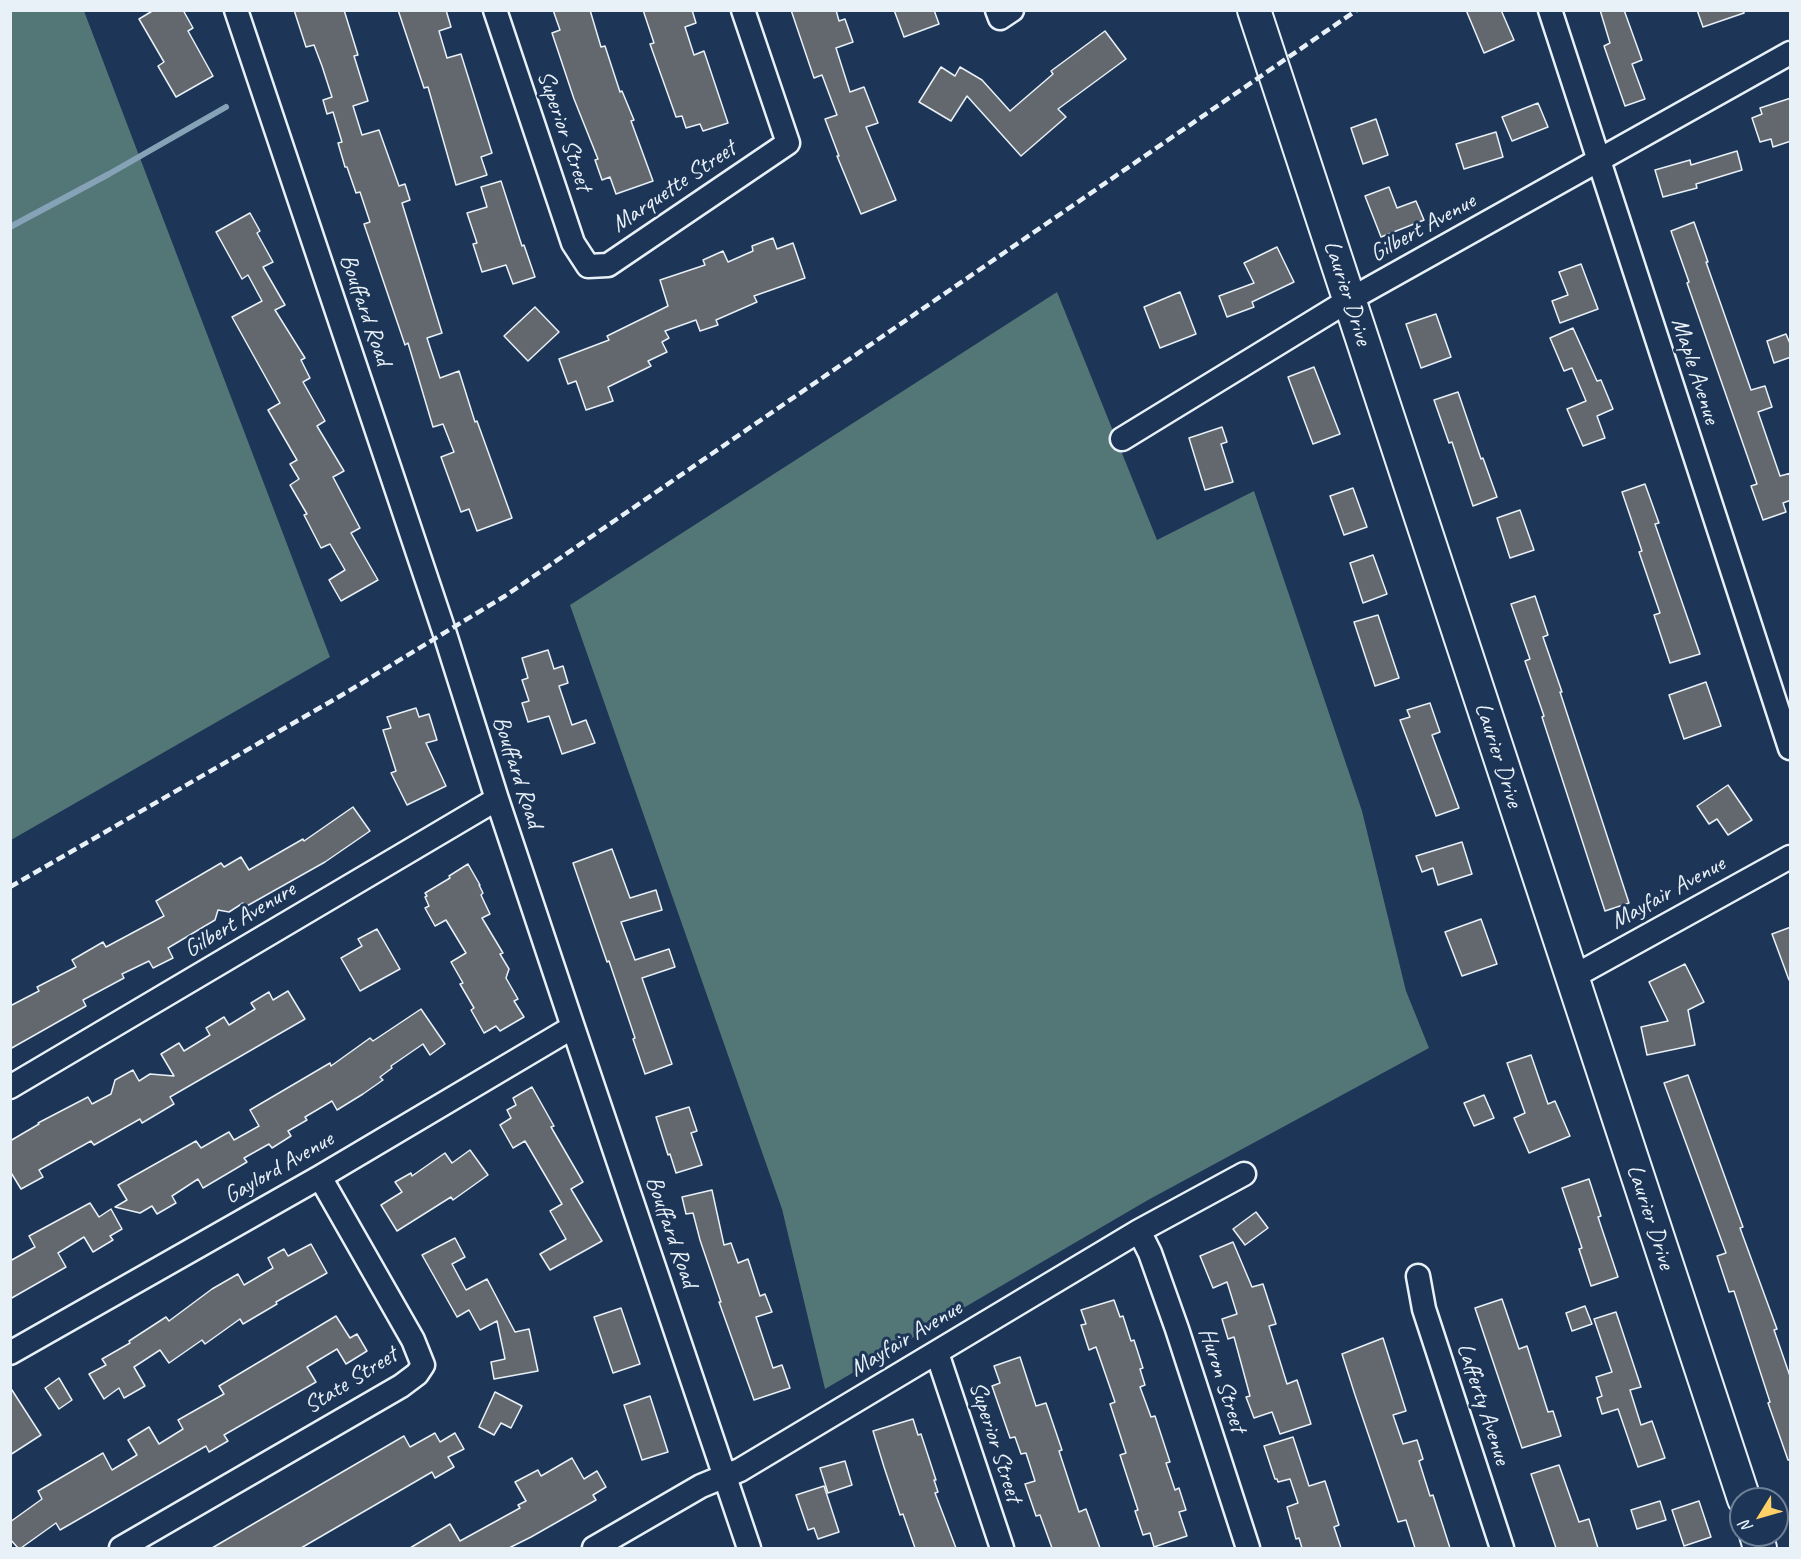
<!DOCTYPE html>
<html>
<head>
<meta charset="utf-8">
<style>
	body { margin:0 }
	#map { position:relative; width:1801px; height:1559px; overflow:hidden; background:#1d3557; font-family:Caveat,sans-serif }
	canvas { display:block }
	.frame { position:absolute; inset:0; border:12px solid #e8f1f8; pointer-events:none }
	.north { position:absolute; left:1729px; top:1487px; width:60px; height:60px; box-sizing:border-box; background:#1d3557; border:2px solid #6e8097; border-radius:50%; rotate:233deg; font-size:16px; font-weight:700; line-height:24px; text-align:center; color:#e8f1f8 }
	.north::after { content:''; display:block; margin:auto; width:21px; height:27px; background:#ffd166; clip-path:polygon(50% 0,100% 100%,50% 72%,0 100%) }
</style>
</head>
<body>
<div id="map">
<canvas width="1801" height="1559"></canvas>
<div class="frame"></div>
<div class="north">N</div>
</div>
<script>
const g = document.querySelector('canvas').getContext('2d');
g.lineJoin = 'round';
function paint(path, color) { g.fillStyle = color; g.fill(path, 'evenodd'); }
const shape = rows => new Path2D(rows.map(r => 'M' + r).join(''));
function trace(path, color, width, dash) { g.strokeStyle = color; g.lineWidth = width; g.lineCap = dash ? 'butt' : 'round'; g.setLineDash(dash || []); g.stroke(path); }
function write(font, color, halo, rows, align = 'center') {
  g.font = font + ' Caveat,sans-serif'; g.lineWidth = 6; g.setLineDash([]); g.textBaseline = 'middle'; g.strokeStyle = halo; g.fillStyle = color; for (const [text, x, y, turn = 0] of rows) {
    g.save(); g.translate(x, y); g.rotate((+turn || 0) * Math.PI / 180); g.textAlign = isNaN(turn) ? turn : align; if (halo) g.strokeText(text, 0, 0); g.fillText(text, 0, 0); g.restore();
  }
}
paint(shape([
	[11,10,84,11,330,657,11,840],
	[1057,292,1157,540,1254,491,1362,811,1406,991,1429,1048,1148,1200,825,1389,782,1209,570,605]
]), '#537677');
trace(shape([
	[10,227,109,174,226,107]
]), '#85a2b6', 6);
const building = shape([
	[154,10,183,10,193,28,188,31,213,76,176,97,158,66,164,62,139,19,154,10],
	[294,10,344,10,358,55,354,56,368,101,353,106,362,135,379,130,399,186,405,184,410,200,402,203,442,333,427,338,440,378,459,371,475,422,477,421,512,518,477,531,469,509,461,512,441,457,454,452,443,424,433,427,408,343,405,345,364,224,370,222,360,192,356,193,347,167,345,167,338,143,342,142,333,112,327,114,323,100,332,97,322,66,314,45,306,47,294,10],
	[398,10,446,10,451,27,439,31,447,58,461,54,492,153,481,157,487,175,456,185,428,87,424,88,398,10],
	[553,10,590,10,601,47,605,46,620,92,622,91,634,120,631,121,653,181,616,194,610,177,602,180,595,160,598,159,574,99,552,33,560,30,553,10],
	[643,10,692,10,696,23,685,27,694,55,704,51,728,123,703,131,700,124,686,128,682,116,676,117,650,44,654,43,643,10],
	[791,10,836,10,839,21,845,19,853,42,836,48,850,92,864,87,878,123,866,127,896,200,861,214,837,156,839,156,825,119,837,115,822,75,814,78,791,10],
	[894,10,934,10,939,24,904,37,894,10],
	[1466,10,1501,10,1514,40,1484,53,1466,10],
	[1600,10,1624,10,1642,60,1632,64,1645,99,1625,106,1604,46,1610,43,1600,10],
	[1697,10,1744,10,1744,13,1703,27,1697,10],
	[1105,31,1126,59,1058,109,1066,117,1021,156,967,96,951,121,919,102,941,67,955,76,960,67,982,80,1010,111,1053,74,1051,71,1105,31],
	[1791,98,1791,141,1773,147,1771,139,1760,142,1752,118,1762,114,1760,108,1791,98],
	[1538,103,1548,127,1512,141,1502,117,1538,103],
	[1376,119,1388,155,1363,164,1351,128,1376,119],
	[1496,132,1503,157,1464,169,1456,144,1496,132],
	[1737,151,1742,170,1696,184,1697,188,1663,197,1655,170,1690,160,1691,165,1737,151],
	[501,181,522,246,524,245,535,277,513,284,506,265,482,272,473,244,477,243,467,213,487,207,481,187,501,181],
	[1389,187,1397,208,1416,201,1424,220,1381,237,1365,196,1389,187],
	[250,213,260,231,257,233,273,262,263,267,285,305,275,310,305,358,301,360,310,378,303,382,325,421,317,426,344,471,333,477,360,528,351,533,378,580,341,601,329,580,345,570,330,544,321,548,304,515,307,514,290,485,299,479,290,464,297,460,268,410,280,403,232,317,262,301,248,275,242,279,216,232,250,213],
	[1694,222,1708,262,1706,262,1751,390,1765,386,1772,407,1758,412,1780,476,1791,473,1791,500,1783,503,1786,512,1763,520,1751,486,1757,484,1687,283,1689,282,1671,231,1694,222],
	[773,238,777,249,793,243,805,278,754,296,757,302,716,320,718,325,700,331,696,320,665,331,669,338,662,342,667,352,648,361,651,366,608,387,613,401,586,410,576,381,568,384,559,359,609,340,607,336,668,306,660,280,705,265,703,260,723,251,728,262,753,251,752,246,773,238],
	[1277,247,1294,282,1252,302,1254,307,1227,317,1219,296,1254,283,1244,263,1277,247],
	[1581,264,1598,309,1560,323,1552,301,1568,295,1559,272,1581,264],
	[1180,292,1196,334,1160,348,1144,307,1180,292],
	[535,307,559,332,528,361,504,336,535,307],
	[1436,314,1451,357,1421,368,1406,324,1436,314],
	[1573,328,1597,381,1601,380,1613,409,1597,416,1605,438,1583,446,1567,409,1586,401,1572,368,1564,371,1550,338,1573,328],
	[1786,334,1791,346,1791,357,1774,363,1767,341,1786,334],
	[1314,367,1340,434,1313,444,1288,377,1314,367],
	[1458,392,1481,459,1483,458,1497,497,1473,506,1452,442,1449,443,1434,400,1458,392],
	[1222,427,1227,442,1221,444,1233,482,1205,490,1189,438,1222,427],
	[1645,484,1659,523,1655,524,1700,654,1670,663,1654,615,1660,613,1639,552,1642,551,1622,492,1645,484],
	[1353,488,1367,527,1344,535,1330,496,1353,488],
	[1520,510,1534,550,1510,558,1497,518,1520,510],
	[1373,555,1387,594,1363,603,1350,563,1373,555],
	[1535,596,1548,635,1543,637,1562,692,1560,692,1629,903,1605,911,1542,717,1544,716,1525,661,1530,659,1511,604,1535,596],
	[1378,615,1399,678,1375,686,1354,622,1378,615],
	[548,650,554,669,563,666,568,683,559,686,572,725,586,720,595,743,562,754,549,716,528,722,522,703,529,701,522,680,528,678,522,658,548,650],
	[1706,682,1721,726,1684,739,1669,695,1706,682],
	[1430,703,1440,732,1432,735,1459,808,1436,816,1400,720,1410,717,1407,710,1430,703],
	[416,708,419,717,429,714,437,740,426,743,446,786,407,805,391,773,396,771,383,730,391,728,387,717,416,708],
	[1728,785,1752,820,1728,835,1717,819,1709,824,1697,806,1728,785],
	[353,807,370,831,325,862,245,907,243,903,229,912,218,910,215,920,168,948,173,958,153,968,149,961,122,974,124,978,83,1000,86,1006,10,1049,10,1006,39,991,37,987,76,967,72,960,103,942,106,947,164,916,156,901,221,863,224,867,241,857,249,870,303,839,304,841,353,807],
	[1462,842,1472,874,1438,885,1433,868,1422,872,1416,856,1462,842],
	[612,849,630,898,656,890,662,910,621,922,635,960,669,949,675,967,642,978,672,1064,645,1074,633,1039,635,1038,609,961,607,962,573,863,612,849],
	[468,864,480,885,479,885,483,893,481,895,490,914,482,918,503,953,500,954,509,969,506,978,518,999,514,1001,524,1017,500,1031,496,1026,484,1033,471,1010,474,1008,460,984,463,983,451,962,466,953,446,920,435,926,425,908,429,906,425,897,427,896,425,893,450,878,449,876,468,864],
	[1481,919,1497,964,1462,976,1445,932,1481,919],
	[1791,927,1791,980,1789,980,1772,934,1791,927],
	[377,929,400,969,360,991,341,958,362,946,358,939,377,929],
	[1685,964,1704,1002,1688,1010,1695,1045,1647,1055,1641,1027,1668,1021,1649,982,1685,964],
	[288,991,305,1019,170,1097,174,1104,142,1123,140,1119,94,1145,91,1141,39,1170,43,1177,21,1189,10,1171,10,1141,39,1124,38,1123,88,1097,92,1104,111,1094,115,1080,133,1070,139,1081,150,1074,174,1076,161,1054,179,1043,184,1051,210,1035,206,1028,224,1017,229,1025,255,1009,251,1003,269,992,273,1000,288,991],
	[421,1009,445,1044,430,1055,423,1044,391,1066,392,1068,380,1077,383,1080,363,1094,337,1110,332,1101,305,1117,307,1120,288,1131,291,1136,272,1148,269,1144,244,1158,247,1162,203,1188,198,1179,172,1196,176,1203,157,1214,152,1206,140,1213,115,1207,127,1200,118,1185,196,1141,201,1148,229,1132,234,1140,259,1126,250,1110,330,1063,331,1066,370,1038,373,1041,421,1009],
	[1531,1055,1548,1104,1555,1101,1570,1136,1529,1153,1514,1118,1525,1113,1507,1063,1531,1055],
	[1688,1075,1743,1227,1740,1228,1777,1329,1774,1330,1791,1379,1791,1460,1788,1460,1768,1403,1770,1402,1734,1291,1729,1292,1717,1256,1726,1253,1664,1083,1688,1075],
	[532,1087,554,1126,551,1127,583,1182,571,1189,602,1241,550,1270,540,1254,566,1239,550,1211,562,1204,525,1141,513,1148,500,1125,511,1118,507,1110,516,1105,513,1098,532,1087],
	[1484,1095,1494,1118,1474,1126,1464,1103,1484,1095],
	[689,1107,697,1131,691,1133,702,1165,676,1173,670,1154,668,1155,656,1117,689,1107],
	[470,1150,488,1175,453,1200,451,1197,397,1231,381,1205,402,1192,395,1182,411,1173,412,1176,445,1153,452,1163,470,1150],
	[1589,1179,1601,1216,1598,1217,1618,1277,1591,1286,1579,1249,1582,1248,1562,1188,1589,1179],
	[712,1190,724,1245,731,1243,738,1263,748,1259,760,1296,765,1294,772,1312,756,1317,773,1368,782,1365,790,1388,754,1400,719,1302,721,1302,700,1240,693,1213,686,1214,682,1197,712,1190],
	[90,1203,99,1217,111,1209,122,1229,110,1236,113,1240,93,1252,84,1237,58,1253,66,1267,10,1299,10,1261,35,1247,29,1236,90,1203],
	[1256,1212,1268,1228,1245,1245,1233,1229,1256,1212],
	[455,1238,465,1257,452,1264,466,1290,487,1279,515,1332,529,1329,538,1371,494,1379,491,1362,505,1359,497,1321,480,1330,469,1310,457,1317,422,1255,455,1238],
	[1233,1242,1252,1287,1263,1284,1276,1324,1269,1326,1287,1384,1297,1380,1311,1424,1280,1434,1272,1412,1254,1418,1246,1397,1250,1396,1234,1337,1228,1339,1222,1319,1237,1314,1227,1282,1213,1288,1200,1256,1233,1242],
	[311,1244,327,1273,276,1302,277,1304,243,1324,240,1319,205,1344,202,1340,169,1363,160,1350,134,1367,145,1386,124,1398,119,1388,104,1399,89,1374,106,1365,102,1359,130,1343,129,1341,166,1317,169,1321,212,1289,238,1274,244,1285,273,1268,268,1258,284,1249,288,1256,311,1244],
	[1502,1299,1519,1349,1527,1346,1548,1412,1553,1411,1561,1436,1522,1448,1475,1308,1502,1299],
	[1114,1300,1120,1317,1123,1316,1131,1341,1134,1340,1143,1368,1140,1369,1145,1385,1140,1387,1151,1417,1155,1416,1170,1462,1166,1463,1175,1490,1179,1488,1186,1510,1179,1512,1187,1536,1154,1547,1150,1533,1143,1535,1135,1511,1138,1510,1120,1455,1126,1453,1110,1404,1115,1402,1096,1347,1089,1350,1081,1325,1086,1324,1081,1310,1114,1300],
	[1585,1306,1592,1324,1572,1331,1566,1313,1585,1306],
	[621,1308,640,1364,613,1373,594,1317,621,1308],
	[1616,1312,1641,1387,1630,1390,1641,1425,1652,1421,1665,1458,1638,1467,1618,1409,1602,1414,1597,1398,1602,1396,1596,1377,1612,1372,1594,1319,1616,1312],
	[336,1316,350,1338,357,1334,367,1351,346,1364,337,1349,307,1367,316,1382,224,1435,228,1441,209,1452,206,1446,60,1530,56,1523,21,1548,18,1548,10,1539,10,1522,42,1499,38,1491,103,1453,112,1470,137,1455,128,1440,149,1427,159,1444,183,1429,178,1420,224,1394,219,1386,336,1316],
	[1383,1338,1406,1411,1393,1415,1403,1444,1417,1440,1423,1459,1419,1461,1430,1496,1433,1495,1450,1548,1415,1548,1406,1520,1398,1522,1355,1395,1342,1354,1383,1338],
	[1020,1357,1036,1406,1046,1403,1062,1450,1059,1451,1079,1512,1086,1509,1100,1548,1052,1548,1040,1515,1036,1516,1025,1484,1035,1481,1026,1453,1021,1454,1015,1437,1010,1438,992,1386,1000,1383,994,1366,1020,1357],
	[59,1378,72,1400,59,1409,45,1388,59,1378],
	[10,1387,41,1435,10,1455,10,1387],
	[495,1392,522,1406,511,1428,501,1423,494,1435,479,1427,495,1392],
	[650,1396,668,1452,642,1460,624,1405,650,1396],
	[913,1419,918,1435,921,1434,936,1480,934,1480,938,1492,935,1493,956,1548,915,1548,903,1514,900,1515,884,1467,873,1431,913,1419],
	[435,1433,440,1442,455,1433,464,1449,448,1457,454,1467,435,1478,432,1472,301,1548,212,1548,404,1436,410,1447,435,1433],
	[1293,1437,1309,1486,1325,1481,1339,1525,1334,1527,1341,1548,1302,1548,1299,1538,1296,1539,1287,1507,1298,1503,1290,1479,1278,1482,1277,1479,1275,1479,1264,1446,1293,1437],
	[572,1458,584,1479,597,1471,606,1487,593,1495,596,1500,531,1537,509,1548,410,1548,450,1524,460,1541,520,1508,518,1505,526,1501,515,1482,538,1470,541,1476,572,1458],
	[845,1461,852,1485,828,1493,820,1468,845,1461],
	[1559,1465,1579,1522,1589,1519,1598,1548,1556,1548,1531,1474,1559,1465],
	[824,1486,839,1532,818,1539,814,1528,808,1530,796,1495,824,1486],
	[1660,1501,1666,1520,1637,1529,1631,1510,1660,1501],
	[1699,1501,1711,1537,1684,1546,1672,1510,1699,1501]
]);
paint(building, '#63676e');
trace(building, '#e8f1f8', 1.5);
const street = shape([
	[236,10,445,634,497,799,573,1027,749,1548],
	[495,10,573,243,588,266,608,265,788,143,743,10],
	[997,10,1000,18,1012,10],
	[1550,10,1790,748],
	[1122,439,1349,300,1790,53],
	[1571,978,1790,857],
	[10,1087,497,799],
	[1139,1231,1150,1253,1177,1329,1248,1548],
	[1418,1276,1424,1309,1502,1548],
	[10,1353,320,1177,573,1027],
	[937,1353,1002,1548],
	[121,1548,401,1386,417,1374,423,1365,413,1340,320,1177],
	[594,1548,701,1486,740,1470,1139,1231,1244,1174]
]);
const secondary = shape([
	[1254,10,1744,1499],
	[1756,1535,1760,1548]
]);
trace(street, '#e8f1f8', 27);
trace(secondary, '#e8f1f8', 36);
trace(street, '#1d3557', 22);
trace(secondary, '#1d3557', 32);
trace(shape([
	[10,887,342,695,505,596,1357,10]
]), '#e8f1f8', 4.5, [9, 4.5]);
write('24px', '#e8f1f8', '#1d3557', [
	["Superior Street",564,131,71],
	["Marquette Street",674,187,-34],
	["Gilbert Avenue",1423,228,-29],
	["Laurier Drive",1347,293,72],
	["Bouffard Road",365,310,71],
	["Maple Avenue",1695,371,72],
	["Laurier Drive",1498,755,72],
	["Bouffard Road",517,772,72],
	["Mayfair Avenue",1668,893,-29],
	["Gilbert Avenure",240,920,-31],
	["Gaylord Avenue",279,1168,-30],
	["Laurier Drive",1650,1217,72],
	["Bouffard Road",671,1232,71],
	["Mayfair Avenue",906,1339,-31],
	["Huron Street",1222,1380,72],
	["State Street",351,1381,-32],
	["Lafferty Avenue",1483,1404,72],
	["Superior Street",995,1442,72]
]);
</script>
</body>
</html>
